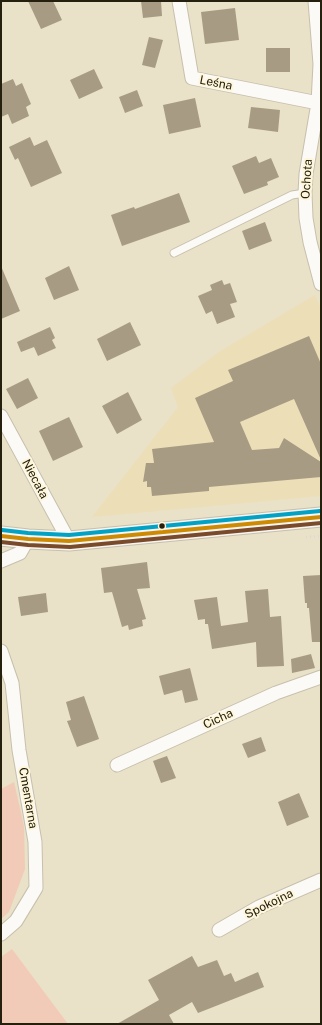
<!DOCTYPE html>
<html>
<head>
<meta charset="utf-8">
<style>
	body { margin:0 }
	#map { position:relative; width:322px; height:1025px; overflow:hidden; background:#e9e1c8; font-family:"Public Sans",sans-serif }
	canvas { display:block }
	.frame { position:absolute; inset:0; border:2px solid #25200e; pointer-events:none }
</style>
</head>
<body>
<div id="map">
<canvas width="322" height="1025"></canvas>
<div class="frame"></div>
</div>
<script>
const g = document.querySelector('canvas').getContext('2d');
g.lineJoin = 'round';
function paint(path, color) { g.fillStyle = color; g.fill(path, 'evenodd'); }
const shape = rows => new Path2D(rows.map(r => 'M' + r).join(''));
function trace(path, color, width, dash) { g.strokeStyle = color; g.lineWidth = width; g.lineCap = dash ? 'butt' : 'round'; g.setLineDash(dash || []); g.stroke(path); }
function write(font, color, halo, rows, align = 'center') {
  g.font = font + ' "Public Sans",sans-serif'; g.lineWidth = 4; g.setLineDash([]); g.textBaseline = 'middle'; g.strokeStyle = halo; g.fillStyle = color; for (const [text, x, y, turn = 0] of rows) {
    g.save(); g.translate(x, y); g.rotate((+turn || 0) * Math.PI / 180); g.textAlign = isNaN(turn) ? turn : align; if (halo) g.strokeText(text, 0, 0); g.fillText(text, 0, 0); g.restore();
  }
}
paint(shape([
	[315,295,321,309,321,496,92,517,178,407,171,388,219,352]
]), '#ecdfb7');
paint(shape([
	[14,782,24,826,25,869,9,912,1,919,1,789],
	[12,949,68,1024,1,1024,1,957]
]), '#f1cbb8');
paint(shape([
	[28,1,53,1,62,20,41,29],
	[141,1,161,1,162,16,143,18],
	[235,8,239,40,205,44,201,12],
	[149,37,163,40,155,68,142,65],
	[266,48,290,48,290,72,266,72],
	[94,69,103,88,79,99,70,80],
	[13,79,16,86,22,83,31,104,26,107,29,116,12,124,8,114,1,117,1,84],
	[137,90,143,106,125,113,119,97],
	[195,98,201,127,169,134,163,105],
	[251,107,280,110,278,132,248,128],
	[30,137,34,146,47,140,62,173,31,187,18,158,15,160,9,147],
	[256,156,259,163,271,158,279,177,267,182,268,185,244,194,232,166],
	[179,193,190,222,122,246,111,215,134,207,135,209],
	[265,222,272,241,249,250,242,231],
	[1,266,20,311,1,319],
	[69,266,79,290,54,300,45,278],
	[222,280,224,285,230,283,237,302,230,304,235,317,217,324,212,311,206,314,198,296,212,290,210,285],
	[130,322,141,345,107,361,97,339],
	[50,327,55,338,52,340,56,348,38,356,34,347,21,352,17,342],
	[309,336,321,364,321,460,294,399,240,422,252,450,279,448,284,438,321,462,321,477,209,487,209,491,152,496,151,487,147,487,147,481,143,482,146,463,154,463,152,449,214,442,195,398,233,381,228,370],
	[28,378,38,398,17,409,6,389],
	[128,392,142,420,117,434,102,406],
	[69,417,83,447,53,461,39,431],
	[147,562,150,588,137,589,146,619,142,620,143,626,129,630,128,625,122,627,112,592,104,593,101,568],
	[321,575,321,642,312,642,309,608,307,608,307,603,305,603,303,576],
	[268,589,270,617,281,616,284,666,257,667,256,642,212,649,208,624,205,624,205,619,198,620,194,600,217,597,221,626,248,622,245,591],
	[46,593,48,612,21,616,18,597],
	[311,654,315,668,292,673,291,659],
	[190,668,198,700,185,703,182,690,164,695,159,676],
	[84,696,99,739,77,747,67,721,71,720,66,702],
	[261,737,266,751,248,758,242,744],
	[167,756,176,778,161,783,153,761],
	[299,793,309,817,287,826,278,802],
	[192,956,198,967,217,960,224,976,231,973,235,982,258,972,264,987,198,1013,192,1002,169,1015,174,1024,117,1024,159,1000,148,980]
]), '#a79b84');
const lane = shape([
	[174,253,292,195,305,193]
]);
const street = shape([
	[179,1,192,78,318,103],
	[315,1,320,64,318,103,306,174,305,193,306,218,310,242,321,284],
	[1,416,69,541],
	[1,561,20,553,28,539],
	[1,651,12,683,19,750,35,842,36,888,16,921,1,934],
	[117,765,276,693,321,677],
	[219,930,259,907,321,880]
]);
const secondary = shape([
	[1,536,28,539,69,541,321,517]
]);
trace(lane, '#c6c0ac', 9);
trace(street, '#c6c0ac', 15);
trace(secondary, '#c6c0ac', 21);
trace(shape([
	[306,537,321,536]
]), '#dddad2', 2.5, [1, 3]);
trace(lane, '#fcfaf7', 7);
trace(street, '#fcfaf7', 13);
trace(secondary, '#f8f5f2', 19);
trace(shape([
	[1,536,28,539,69,541,321,517]
]), '#cd8b03', 4);
trace(shape([
	[1,542,28,545,70,547,321,523]
]), '#7a4b2a', 4);
trace(shape([
	[2,530,28,533,69,535,320,511]
]), '#02a2c4', 4);
for (const [x, y, r, color] of [
	[162,526,3.5,"#25200e"]
]) { const dot = new Path2D(); dot.arc(x, y, r, 0, 2 * Math.PI); g.fillStyle = color; g.fill(dot); trace(dot, '#fef6db', 1.5); }
write('12px', '#25200e', '#fef6db', [
	["Leśna",216,83,11],
	["Ochota",307,179,-86],
	["Niecała",35,479,62],
	["Cicha",218,719,-25],
	["Cmentarna",28,798,80],
	["Spokojna",269,904,-26]
]);
</script>
</body>
</html>
